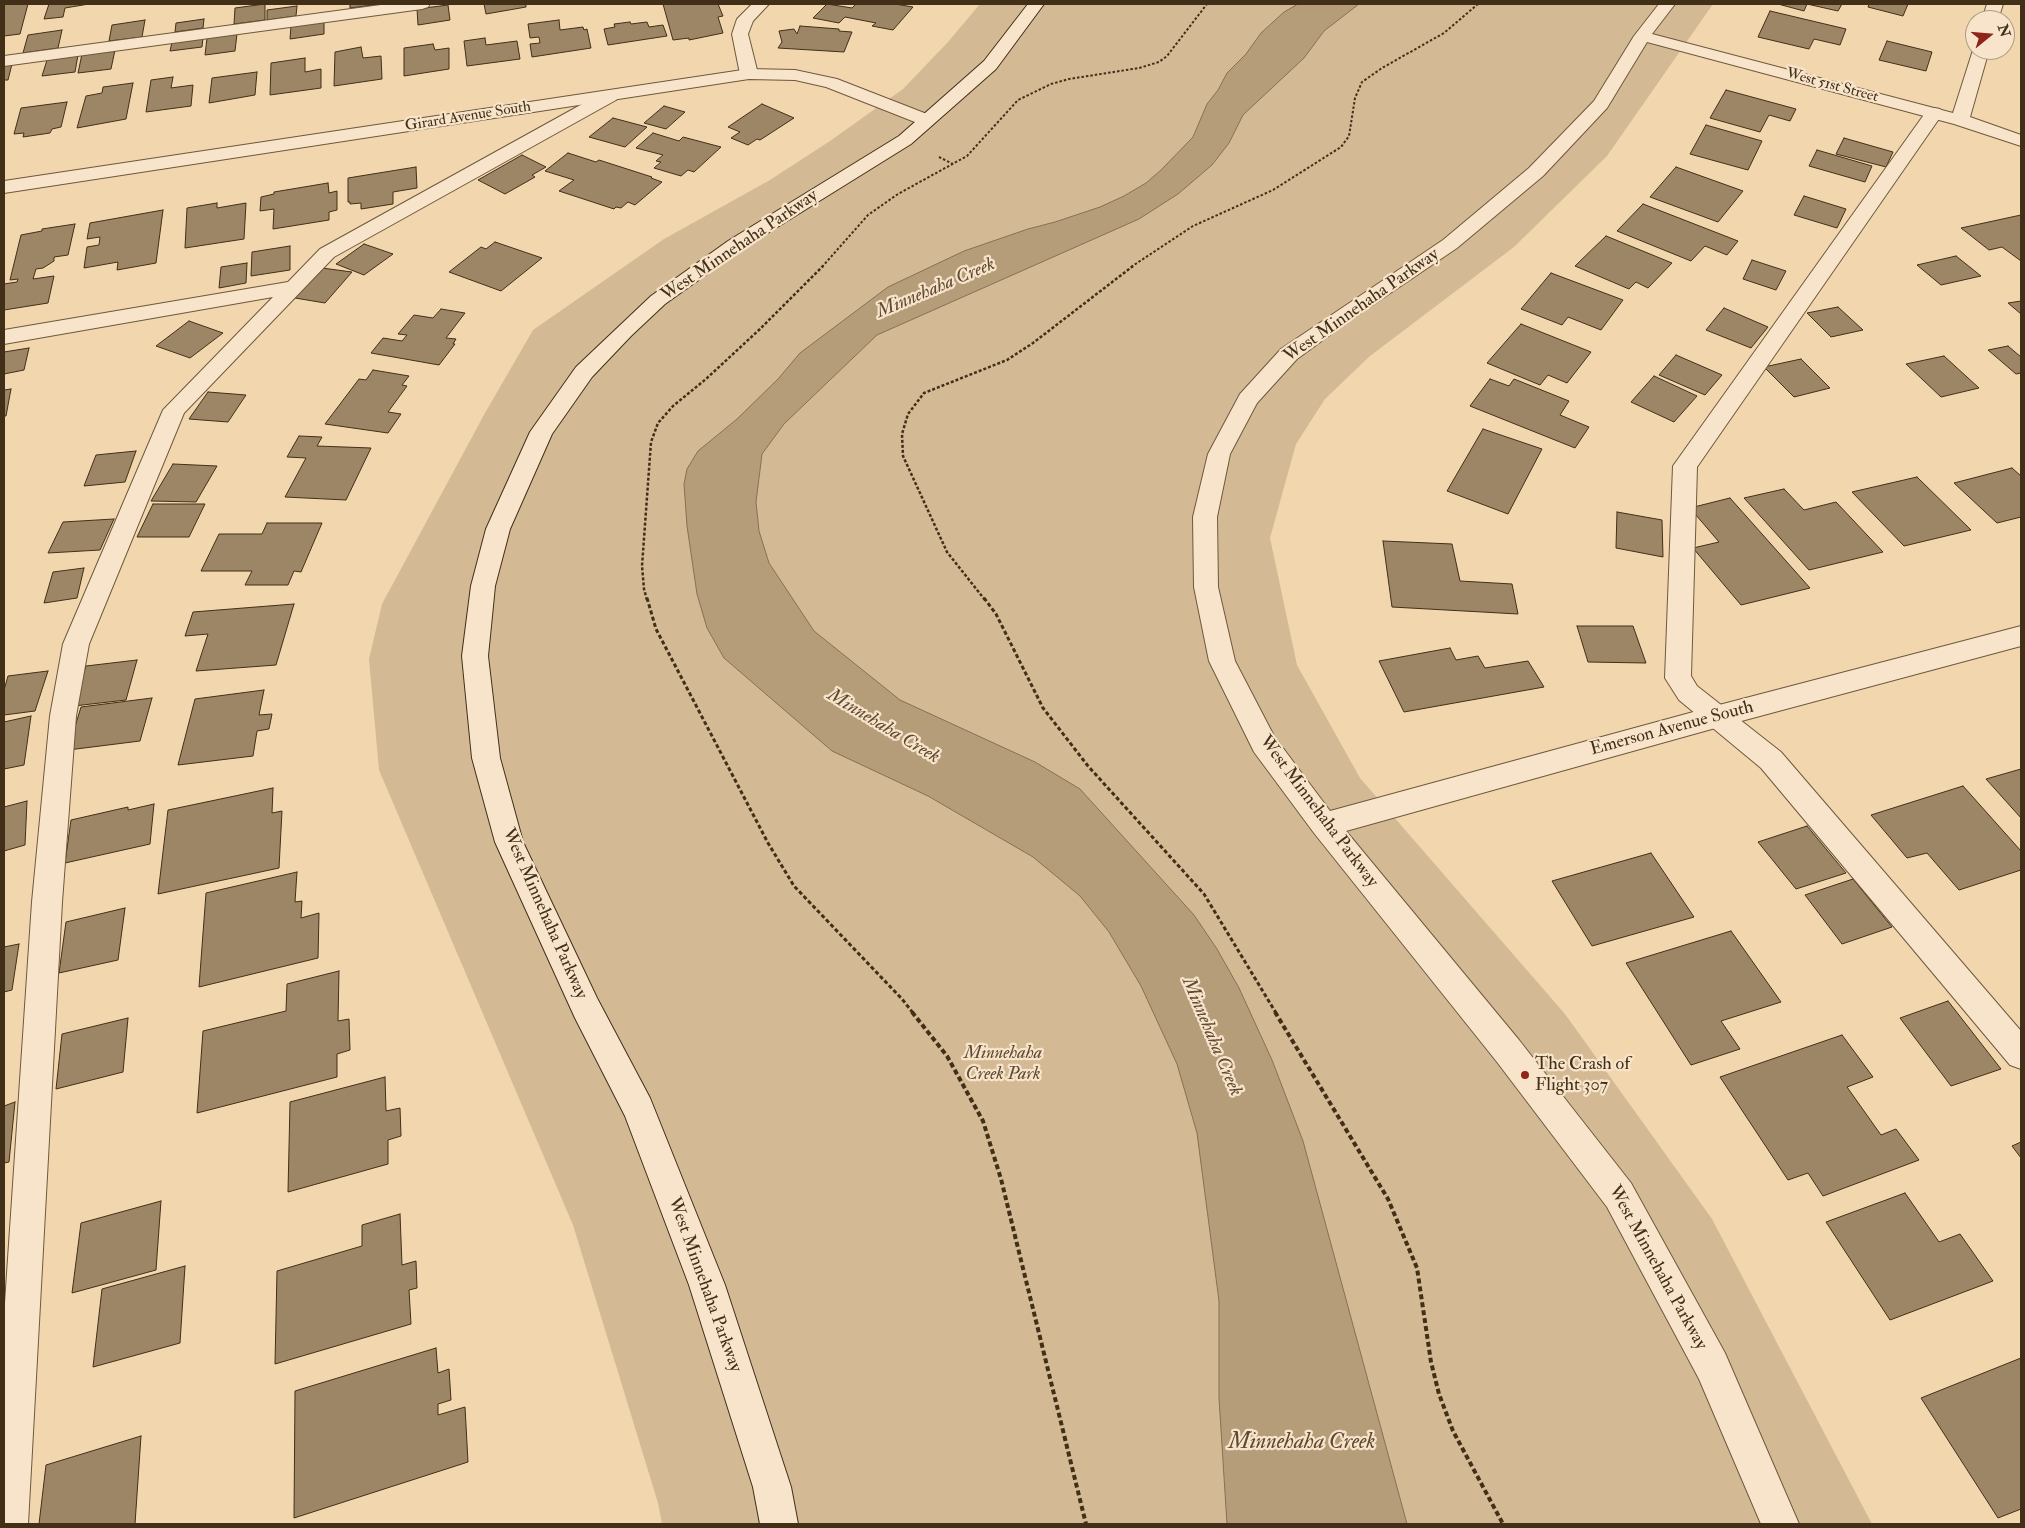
<!DOCTYPE html>
<html>
<head>
<meta charset="utf-8">
<style>
	body { margin:0 }
	#map { position:relative; width:2025px; height:1528px; overflow:hidden; background:#f2d6ad; font-family:"IM FELL Double Pica",serif }
	canvas { display:block }
	.frame { position:absolute; inset:0; border:5px solid #412f18; pointer-events:none }
	.north { position:absolute; left:1965px; top:10px; width:50px; height:50px; box-sizing:border-box; background:#f7e4ca; border:1px solid #ae9c83; border-radius:50%; rotate:73deg; font-size:14px; font-weight:700; line-height:20px; text-align:center; color:#412f18 }
	.north::after { content:''; display:block; margin:auto; width:18px; height:22px; background:#8f2418; clip-path:polygon(50% 0,100% 100%,50% 72%,0 100%) }
</style>
</head>
<body>
<div id="map">
<canvas width="2025" height="1528"></canvas>
<div class="frame"></div>
<div class="north">N</div>
</div>
<script>
const g = document.querySelector('canvas').getContext('2d');
g.lineJoin = 'round';
function paint(path, color) { g.fillStyle = color; g.fill(path, 'evenodd'); }
const shape = rows => new Path2D(rows.map(r => 'M' + r).join(''));
function trace(path, color, width, dash) { g.strokeStyle = color; g.lineWidth = width; g.lineCap = dash ? 'butt' : 'round'; g.setLineDash(dash || []); g.stroke(path); }
function write(font, color, halo, rows, align = 'center') {
  g.font = font + ' "IM FELL Double Pica",serif'; g.lineWidth = 4.5; g.setLineDash([]); g.textBaseline = 'middle'; g.strokeStyle = halo; g.fillStyle = color; for (const [text, x, y, turn = 0] of rows) {
    g.save(); g.translate(x, y); g.rotate((+turn || 0) * Math.PI / 180); g.textAlign = isNaN(turn) ? turn : align; if (halo) g.strokeText(text, 0, 0); g.fillText(text, 0, 0); g.restore();
  }
}
paint(shape([
	[980,4,1713,4,1607,156,1514,247,1370,356,1325,399,1296,444,1270,538,1297,665,1360,778,1565,1014,1712,1219,1872,1524,662,1524,658,1503,573,1225,379,770,369,659,382,604,485,413,533,330,664,239,770,180,830,141,903,89,948,42]
]), '#d4ba94');
const water = shape([
	[1298,4,1359,4,1324,31,1304,58,1243,115,1229,143,1212,165,1178,194,1139,219,877,335,784,424,762,454,756,502,759,531,769,563,814,631,900,700,1035,762,1080,789,1194,915,1217,949,1239,988,1272,1060,1303,1141,1407,1524,1227,1524,1219,1398,1219,1301,1197,1133,1177,1064,1141,986,1109,932,1080,896,1033,857,928,796,832,751,724,658,707,628,697,594,687,526,684,484,687,469,698,451,737,419,778,379,800,353,888,287,964,251,1028,229,1055,222,1100,207,1124,196,1146,183,1161,170,1193,137,1207,104,1218,90,1227,73,1246,54,1261,33,1284,12,1298,4]
]);
paint(water, '#b69d7a');
trace(water, '#877153', 1);
const building = shape([
	[4,4,28,4,20,34,4,36,4,4],
	[49,4,89,4,65,8,63,17,44,19,49,4],
	[265,4,265,20,234,24,235,8,265,4],
	[350,4,381,4,350,8,350,4],
	[484,4,526,4,526,7,486,14,484,4],
	[663,4,718,4,723,16,718,17,723,33,689,40,689,38,673,40,663,4],
	[827,4,852,8,856,4,895,4,913,7,893,30,872,26,876,23,845,17,839,23,813,18,827,4],
	[1778,4,1842,4,1838,11,1807,4,1804,11,1778,4],
	[1869,4,1908,4,1903,16,1868,7,1869,4],
	[448,5,450,20,418,25,417,9,448,5],
	[297,6,296,16,267,20,267,10,297,6],
	[1770,11,1846,29,1840,45,1814,39,1809,49,1758,37,1770,11],
	[204,19,203,28,175,32,176,23,204,19],
	[145,20,142,37,109,41,112,25,145,20],
	[559,20,560,30,583,27,584,30,587,29,591,48,532,57,530,44,540,43,539,37,530,38,528,24,559,20],
	[324,22,324,34,290,39,291,26,324,22],
	[630,22,631,24,647,22,649,27,663,25,667,36,608,45,604,29,615,27,614,24,630,22],
	[800,26,839,29,839,31,852,32,844,52,778,48,782,42,779,31,794,29,797,34,800,26],
	[62,30,58,48,23,53,28,35,62,30],
	[237,34,235,51,205,55,207,38,237,34],
	[203,38,202,47,170,51,172,42,203,38],
	[485,38,486,45,517,41,520,59,467,66,464,41,485,38],
	[1887,41,1932,52,1926,71,1879,60,1887,41],
	[433,44,435,50,449,48,449,69,404,76,404,48,433,44],
	[361,47,363,58,381,56,382,79,334,86,335,52,361,47],
	[115,50,111,69,78,73,82,54,115,50],
	[78,55,75,72,42,76,47,60,78,55],
	[305,58,305,72,321,69,321,88,270,95,271,63,305,58],
	[12,64,8,80,4,80,4,65,12,64],
	[257,72,255,95,209,103,212,78,257,72],
	[173,77,171,88,193,85,191,106,146,112,151,80,173,77],
	[133,83,126,119,77,128,86,96,102,93,103,87,133,83],
	[1726,90,1796,109,1790,121,1769,115,1760,132,1710,118,1726,90],
	[67,102,61,127,52,129,50,133,23,137,24,133,14,134,21,108,67,102],
	[762,104,794,118,760,140,757,139,748,145,731,138,740,132,728,127,762,104],
	[664,106,685,112,666,129,644,123,664,106],
	[613,118,647,127,625,147,589,137,613,118],
	[1706,125,1762,141,1748,170,1690,154,1706,125],
	[653,133,679,141,683,137,721,147,694,172,688,170,681,176,654,168,661,162,656,161,663,155,636,148,653,133],
	[1844,138,1893,152,1886,167,1836,154,1844,138],
	[1817,150,1872,166,1865,182,1809,166,1817,150],
	[568,153,596,162,599,160,652,177,651,178,662,182,635,205,628,202,621,208,616,207,614,209,559,191,574,180,545,171,568,153],
	[522,155,546,167,532,175,535,177,505,194,478,180,522,155],
	[416,167,417,188,393,192,393,204,361,209,361,203,350,204,350,202,348,202,348,178,416,167],
	[1676,167,1743,191,1718,222,1650,197,1676,167],
	[328,183,329,193,337,191,337,210,329,212,329,220,273,229,274,209,260,211,261,197,274,194,274,192,328,183],
	[1804,196,1846,209,1837,228,1794,215,1804,196],
	[217,203,217,208,246,203,244,239,185,248,187,208,217,203],
	[1643,204,1738,241,1727,255,1705,246,1691,261,1617,231,1643,204],
	[163,210,156,263,117,270,118,262,84,268,87,247,99,245,100,237,87,239,90,223,163,210],
	[2021,215,2021,261,2002,247,1989,250,1961,228,2021,215],
	[75,224,68,255,54,257,54,261,43,268,36,269,33,279,54,276,48,303,4,310,4,284,17,282,18,279,10,280,21,235,42,231,42,229,75,224],
	[1606,236,1672,263,1648,288,1636,282,1629,289,1575,266,1606,236],
	[495,242,542,258,501,291,449,272,481,247,486,249,495,242],
	[364,244,393,254,364,275,336,264,364,244],
	[290,246,290,270,251,276,252,252,290,246],
	[1956,256,1981,276,1941,285,1917,265,1956,256],
	[1752,260,1786,271,1776,290,1743,279,1752,260],
	[247,263,246,283,219,288,221,267,247,263],
	[322,268,352,272,325,303,295,298,322,268],
	[1551,273,1623,300,1601,330,1568,317,1562,325,1521,309,1551,273],
	[2021,301,2021,314,2008,303,2021,301],
	[1838,307,1863,330,1831,337,1807,313,1838,307],
	[1724,308,1768,327,1751,348,1706,330,1724,308],
	[441,309,465,313,446,338,456,339,453,344,455,344,439,365,371,353,383,338,402,341,407,335,398,334,414,315,433,318,441,309],
	[189,321,223,333,190,358,156,346,189,321],
	[1521,324,1591,352,1567,383,1548,375,1540,385,1487,363,1521,324],
	[2008,346,2021,357,2021,373,2016,374,1988,350,2008,346],
	[29,348,24,370,4,374,4,352,29,348],
	[1676,355,1722,375,1705,395,1659,375,1676,355],
	[1944,356,1979,388,1941,397,1906,364,1944,356],
	[1801,359,1830,388,1794,397,1764,367,1801,359],
	[373,370,409,376,402,385,407,386,388,412,401,414,388,433,325,424,359,379,366,380,373,370],
	[1654,376,1697,396,1674,422,1631,402,1654,376],
	[1490,379,1509,386,1514,379,1569,401,1560,415,1589,427,1575,448,1470,406,1490,379],
	[11,389,6,416,4,416,4,390,11,389],
	[208,392,246,395,228,422,189,419,208,392],
	[1483,429,1542,449,1508,514,1447,491,1483,429],
	[299,436,322,437,317,446,371,448,346,500,285,497,306,458,287,457,299,436],
	[136,451,125,482,84,486,96,455,136,451],
	[173,464,217,466,196,502,151,501,173,464],
	[2012,468,2021,476,2021,517,1997,523,1954,483,2012,468],
	[1917,477,1971,530,1904,546,1852,492,1917,477],
	[1784,489,1804,510,1836,502,1883,552,1809,570,1744,498,1784,489],
	[1730,498,1810,588,1741,605,1693,548,1719,542,1690,508,1730,498],
	[153,504,205,504,189,537,137,537,153,504],
	[1617,512,1662,520,1663,557,1616,548,1617,512],
	[114,519,100,550,48,553,63,522,114,519],
	[267,523,322,523,301,572,294,571,288,585,245,585,252,571,201,571,219,534,262,534,267,523],
	[1383,541,1452,544,1460,581,1512,584,1518,614,1392,607,1383,541],
	[84,568,77,598,44,603,53,572,84,568],
	[294,604,276,665,196,671,208,634,185,636,193,612,294,604],
	[1577,626,1633,626,1646,663,1588,662,1577,626],
	[1450,648,1456,660,1478,656,1485,668,1528,661,1544,687,1404,712,1379,661,1450,648],
	[137,660,126,700,74,706,86,666,137,660],
	[48,671,35,711,4,715,4,690,8,676,48,671],
	[264,690,259,715,272,714,269,729,257,731,253,756,178,765,195,699,264,690],
	[152,698,140,741,68,750,81,707,152,698],
	[31,716,24,765,4,769,4,722,31,716],
	[2021,769,2021,818,1986,779,2021,769],
	[1963,786,2021,851,2021,870,1959,890,1927,853,1907,858,1871,815,1963,786],
	[273,788,272,813,282,811,279,868,158,894,168,810,273,788],
	[27,801,25,845,4,851,4,807,27,801],
	[154,804,150,844,65,863,71,820,128,807,128,810,154,804],
	[1807,826,1846,873,1796,889,1758,842,1807,826],
	[1651,853,1694,917,1592,946,1552,881,1651,853],
	[297,872,295,902,302,901,301,918,319,913,318,958,199,987,206,893,297,872],
	[1853,879,1892,927,1842,944,1805,895,1853,879],
	[125,908,118,960,59,973,66,922,125,908],
	[1731,931,1781,1002,1721,1021,1740,1049,1691,1065,1626,963,1731,931],
	[19,944,12,990,4,992,4,947,19,944],
	[339,971,338,1021,349,1019,350,1050,337,1054,337,1077,197,1113,203,1031,286,1011,287,984,339,971],
	[1948,1001,2001,1069,1951,1086,1900,1018,1948,1001],
	[128,1018,123,1072,56,1089,62,1034,128,1018],
	[1842,1035,1873,1077,1847,1087,1881,1135,1896,1129,1919,1160,1823,1196,1808,1173,1788,1180,1720,1077,1842,1035],
	[385,1077,386,1111,400,1108,401,1136,388,1140,388,1164,288,1192,290,1102,385,1077],
	[15,1102,9,1162,4,1163,4,1106,15,1102],
	[2021,1142,2021,1158,2012,1146,2021,1142],
	[1905,1193,1939,1242,1960,1234,1993,1281,1890,1320,1826,1222,1905,1193],
	[161,1201,156,1270,72,1293,81,1223,161,1201],
	[400,1214,402,1265,416,1261,417,1288,409,1290,411,1324,275,1364,277,1271,362,1246,362,1225,400,1214],
	[185,1266,180,1343,93,1367,102,1289,185,1266],
	[436,1348,438,1373,449,1369,451,1400,438,1404,438,1415,465,1407,468,1462,294,1518,295,1391,436,1348],
	[2021,1358,2021,1509,1998,1518,1921,1398,2021,1358],
	[141,1436,135,1524,39,1524,46,1465,141,1436]
]);
paint(building, '#9d8665');
trace(building, '#412f18', 1);
const lane = shape([
	[388,4,430,4,428,7,422,9,4,66,4,56,388,4],
	[752,4,769,4,753,21,748,34,758,74,755,78,749,79,743,78,740,74,732,34,737,19,752,4],
	[610,91,616,92,619,96,616,100,334,257,184,413,89,644,76,716,62,902,28,1524,4,1524,4,1318,32,902,50,716,63,644,163,410,273,297,4,344,4,330,288,282,320,249,604,92,610,91],
	[1934,108,1940,109,1943,113,1697,467,1691,676,1697,686,1781,752,2021,1031,2021,1069,2010,1065,1761,768,1679,700,1665,678,1673,466,1928,109,1934,108]
]);
const street = shape([
	[1659,4,1675,4,1652,34,1953,113,1973,50,1975,46,1975,50,1989,50,1970,117,2021,135,2021,146,1954,124,1647,42,1607,108,1543,176,1457,248,1349,321,1297,359,1257,403,1230,454,1217,517,1218,587,1235,661,1274,736,1330,811,1719,705,2021,626,2021,646,1719,727,1346,831,1519,1040,1631,1183,1725,1353,1799,1524,1761,1524,1699,1379,1607,1207,1497,1062,1314,833,1254,752,1209,661,1194,587,1193,517,1208,454,1240,394,1281,349,1443,240,1529,168,1594,101,1634,36,1659,4],
	[1987,4,2003,4,1998,20,1982,20,1987,4],
	[749,69,795,70,837,79,932,116,935,120,932,124,926,125,920,124,826,87,795,80,749,79,4,193,4,181,749,69]
]);
const secondary = shape([
	[1028,4,1044,4,996,69,911,144,742,249,665,304,631,336,592,377,552,434,510,529,495,586,488,656,500,758,523,842,597,998,650,1098,725,1285,791,1487,798,1524,760,1524,753,1487,689,1285,625,1116,575,1018,495,842,472,758,462,656,471,586,486,529,530,432,576,367,651,296,728,241,899,136,984,61,1028,4]
]);
trace(lane, '#6d593d', 2);
trace(street, '#6d593d', 2);
trace(secondary, '#412f18', 2);
trace(shape([
	[939,157,953,164],
	[822,267,868,215,898,194,967,156,1018,100,1051,84,1069,79,1139,68,1159,62,1167,56,1207,4],
	[1131,267,1193,226,1273,190,1341,147,1349,136,1355,98,1362,82,1382,68,1444,33,1478,4]
]), '#412f18', 2, [2.5, 2]);
trace(shape([
	[647,600,644,589,642,566,651,442,658,423,673,406,706,379,760,329,823,266],
	[985,600,947,552,903,456,902,434,908,414,924,393,1007,360,1033,343,1133,266]
]), '#412f18', 2.5, [3, 2]);
trace(shape([
	[647,598,656,629,768,843,794,886,902,999,913,1013],
	[984,598,996,614,1043,708,1088,766,1204,894,1276,1013]
]), '#412f18', 3, [4, 2.5]);
trace(shape([
	[912,1012,947,1056,983,1121,1001,1179,1086,1524],
	[1275,1012,1388,1199,1417,1268,1431,1362,1439,1394,1453,1431,1503,1524]
]), '#412f18', 4, [5, 3]);
paint(lane, '#f7e4ca');
paint(street, '#f7e4ca');
paint(secondary, '#f7e4ca');
for (const [x, y, r, color] of [
	[1525,1075,5,"#8f2418"]
]) { const dot = new Path2D(); dot.arc(x, y, r, 0, 2 * Math.PI); g.fillStyle = color; g.fill(dot); trace(dot, '#f7e4ca', 2); }
write('15px', '#412f18', '#f7e4ca', [
	["West 51st Street",1832,86,15],
	["Girard Avenue South",468,117,-9]
]);
write('18px', '#412f18', '#f7e4ca', [
	["West Minnehaha Parkway",740,246,-34],
	["West Minnehaha Parkway",1362,306,-35],
	["Emerson Avenue South",1672,729,-15],
	["West Minnehaha Parkway",1318,812,53],
	["West Minnehaha Parkway",544,914,66],
	["West Minnehaha Parkway",1657,1268,61],
	["West Minnehaha Parkway",704,1285,70]
]);
write('italic 18px', '#5e4b31', '#f7e4ca', [
	["Minnehaha",1003,1054],
	["Creek Park",1003,1075]
]);
write('18px', '#412f18', '#f7e4ca', [
	["The Crash of",1535,1065],
	["Flight 307",1535,1086]
], 'left');
write('italic 19px', '#5e4a30', '#f7e4ca', [
	["Minnehaha Creek",936,289,-23],
	["Minnehaha Creek",883,727,31],
	["Minnehaha Creek",1211,1037,67]
]);
write('italic 22px', '#5e4a30', '#f7e4ca', [
	["Minnehaha Creek",1302,1443]
]);
</script>
</body>
</html>
